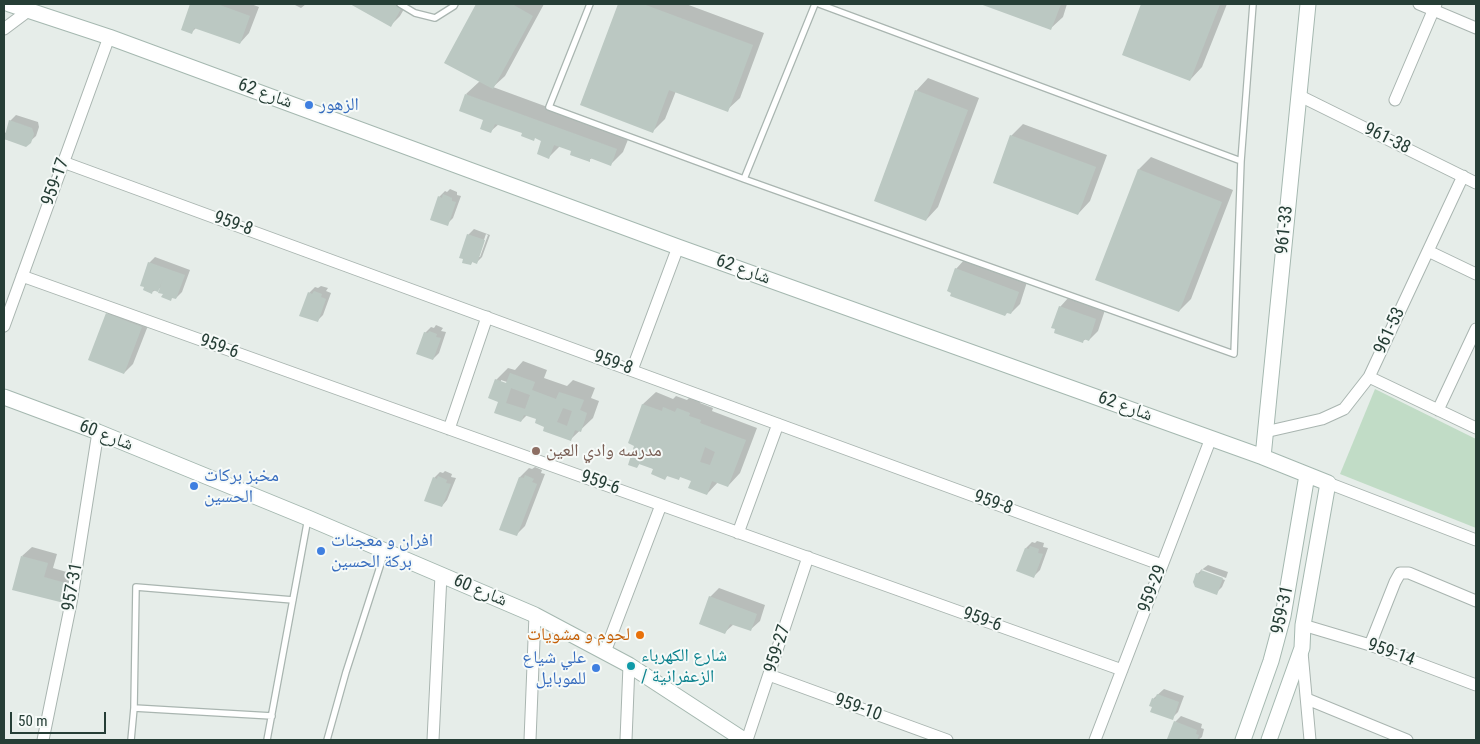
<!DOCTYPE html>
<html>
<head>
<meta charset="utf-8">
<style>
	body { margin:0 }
	#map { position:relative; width:1480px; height:744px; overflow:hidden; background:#e6ede9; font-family:"Roboto Condensed",sans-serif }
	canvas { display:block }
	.frame { position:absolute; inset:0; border:5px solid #263e36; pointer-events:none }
	.scale { position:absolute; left:10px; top:712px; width:96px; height:22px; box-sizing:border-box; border:2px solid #263e36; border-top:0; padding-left:6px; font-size:15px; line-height:18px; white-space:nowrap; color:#263e36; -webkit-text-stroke:4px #f6faf8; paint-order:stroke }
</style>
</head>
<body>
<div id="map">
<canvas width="1480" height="744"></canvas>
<div class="frame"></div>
<div class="scale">50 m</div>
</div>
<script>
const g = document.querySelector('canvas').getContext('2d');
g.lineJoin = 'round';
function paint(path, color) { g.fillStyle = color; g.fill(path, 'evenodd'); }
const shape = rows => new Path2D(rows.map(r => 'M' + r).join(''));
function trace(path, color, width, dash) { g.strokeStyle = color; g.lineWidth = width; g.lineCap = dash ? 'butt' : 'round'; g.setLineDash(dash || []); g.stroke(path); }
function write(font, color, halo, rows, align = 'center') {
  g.font = font + ' "Roboto Condensed","Noto Naskh Arabic",sans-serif'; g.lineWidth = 4; g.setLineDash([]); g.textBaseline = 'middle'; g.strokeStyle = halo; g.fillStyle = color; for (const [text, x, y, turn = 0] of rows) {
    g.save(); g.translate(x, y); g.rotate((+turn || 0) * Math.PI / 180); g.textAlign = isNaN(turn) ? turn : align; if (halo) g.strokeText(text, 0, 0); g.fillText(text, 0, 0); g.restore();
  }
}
paint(shape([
	[1375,389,1476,439,1476,528,1340,474]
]), '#c1dcc6');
paint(shape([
	[191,4,251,4,259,7,249,33,240,43,197,27,192,32,182,29],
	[293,4,306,4,301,8],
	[352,4,407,4,400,16,391,25],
	[478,4,544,4,505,76,493,87,629,137,623,152,611,164,592,158,589,160,573,151,560,146,549,157,543,140,499,124,491,131,485,119,466,94,480,81,446,62],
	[619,4,686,4,764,33,740,98,727,110,676,91,665,119,653,131,581,104],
	[983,4,1067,4,1063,17,1050,29],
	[1143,4,1227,4,1202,67,1190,80,1124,54],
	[928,78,979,98,938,207,926,220,916,91],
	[16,115,38,122,39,127,36,136,26,145,4,139,4,132,6,133,10,121],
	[1023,124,1107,155,1090,201,1078,214,1011,136],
	[1151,157,1233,190,1191,299,1179,311,1139,169],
	[450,189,457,192,457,195,461,196,453,218,447,224,439,197,445,191,447,192],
	[474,229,490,235,482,257,476,263,473,261,471,264,468,235],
	[486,234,488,235,480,257,478,257],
	[155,257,190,270,182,292,176,298,165,293,160,288,152,292,149,263],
	[965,259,1027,282,1020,304,1011,313,956,269],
	[321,286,328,288,326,291,331,293,323,315,317,321,309,293,315,287,318,288],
	[1069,297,1105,310,1098,331,1089,340,1086,339,1083,341,1060,307],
	[116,304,151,318,133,364,124,373,107,314],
	[436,325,443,328,441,331,446,332,439,353,433,359,425,333,431,327,434,328],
	[523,361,547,370,544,378,567,386,573,380,595,388,591,398,599,401,593,418,571,439,546,426,538,418,527,415,521,421,500,401,496,380,508,368,515,370],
	[501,380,513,384,501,383],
	[656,392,673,399,676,396,687,400,690,397,701,401,700,403,713,408,712,411,757,428,740,473,728,486,718,482,707,494,692,480,681,476,678,479,668,475,665,478,654,469,640,463,637,467,636,445,629,443,643,404],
	[535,467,542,470,541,473,545,474,525,526,516,535,520,477,529,468,532,469],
	[445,471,452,474,451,477,456,478,447,500,442,506,434,478,440,472,443,473],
	[1037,541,1044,543,1043,547,1048,548,1040,570,1034,576,1026,548,1032,542,1035,543],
	[32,547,57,554,53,568,77,575,73,593,64,602,22,556],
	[1208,565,1228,572,1226,578,1202,569,1200,571,1225,580,1222,587,1216,593,1197,574,1204,568],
	[719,588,765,605,760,621,750,630,734,624,725,632,710,597],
	[1164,689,1184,696,1178,712,1172,718,1151,705,1154,698],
	[1181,716,1202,724,1201,728,1204,729,1202,737,1198,740,1169,740,1175,722]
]), '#0003');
paint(shape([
	[190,4,217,4,250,16,240,44,194,28,192,34,181,30],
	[350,4,396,4,402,7,391,27],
	[476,4,512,4,533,16,493,89,444,63],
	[618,4,643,4,753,45,728,112,669,90,653,133,580,105],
	[980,4,1061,4,1051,30],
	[1141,4,1220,4,1190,81,1122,55],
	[915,90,968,110,926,221,874,201],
	[465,94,617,149,611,166,590,158,590,162,570,155,571,151,554,145,549,159,537,154,541,141,535,138,534,141,521,136,522,133,495,124,491,133,480,129,483,120,459,111],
	[9,120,32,128,34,134,31,143,26,147,4,139],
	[1010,135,1096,167,1078,215,993,183],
	[1138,169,1222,202,1179,312,1095,280],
	[443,194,452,198,452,201,456,202,448,226,430,220,438,196,442,198],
	[467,234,485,240,477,264,472,262,471,265,462,263,463,259,459,258],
	[148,262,185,275,176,299,172,298,171,301,161,297,163,294,158,293,164,276,158,292,153,290,152,294,143,290,144,287,140,286],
	[955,268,1019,292,1011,314,1007,313,1005,316,950,296,951,293,947,291],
	[314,291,322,294,321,297,326,299,318,322,299,316,308,292,312,294],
	[1059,306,1096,319,1089,341,1084,339,1083,343,1054,333,1055,329,1051,328],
	[106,313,142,327,124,374,88,360],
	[429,331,437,334,436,337,441,338,433,360,416,354,424,332,428,333],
	[510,373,535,382,532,390,556,399,559,392,584,400,580,410,587,413,581,432,575,430,571,441,543,431,544,427,535,423,536,419,524,415,521,422,494,413,498,402,488,398,495,379,506,383],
	[511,388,530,395,525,409,506,403],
	[563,408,572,411,567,426,557,422],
	[642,404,662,411,663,407,675,412,677,408,690,413,689,416,701,420,700,423,746,440,728,487,712,481,707,495,688,488,691,481,680,477,679,480,667,476,665,480,651,474,653,469,639,464,637,468,628,465,634,446,628,443],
	[705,447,715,452,710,465,700,462],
	[525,475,534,479,532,482,537,484,517,536,499,530,519,477,524,478],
	[438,476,447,480,446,483,451,484,442,507,424,501,433,477,437,479],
	[1030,546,1039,549,1038,553,1043,554,1034,578,1016,571,1025,548,1029,549],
	[21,556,48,563,44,577,69,584,64,603,12,590],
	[1201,570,1223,578,1217,595,1195,587,1193,582,1196,573,1200,574],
	[709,596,757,614,751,631,730,624,725,634,699,624],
	[1157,694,1179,702,1173,720,1150,712,1152,707,1149,706,1152,698,1155,699],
	[1174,721,1197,730,1196,734,1199,735,1197,740,1167,739]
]), '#bbc8c2');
const lane = shape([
	[400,4,415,13,435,18,454,6,455,4],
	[590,4,549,107,744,179,1234,354,1241,161,1253,4],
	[819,4,1241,161],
	[744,179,815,4],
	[134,708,272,716],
	[131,740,134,708,136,587,293,600],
	[267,740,308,518],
	[327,740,346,672,385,551]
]);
const street = shape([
	[1419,4,1476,28],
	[4,29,28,11],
	[1298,95,1476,183],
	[1395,100,1436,4],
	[63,162,1162,565],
	[1463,176,1369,377,1476,428],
	[1428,251,1476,274],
	[22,276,1122,670],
	[4,326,109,37],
	[632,370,678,247],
	[1438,410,1476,329],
	[449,429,487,317],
	[1265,432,1322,419,1344,409,1369,377],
	[1328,483,1476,540],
	[738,533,778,424],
	[1303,625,1370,645,1476,685],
	[1370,645,1395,582,1400,573,1409,573,1476,601],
	[605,652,661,505],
	[1302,652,1310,740],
	[769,675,947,740],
	[1307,699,1407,740],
	[43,740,71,603,98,432],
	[433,740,441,575],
	[530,740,535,615],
	[626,740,629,665],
	[747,740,808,557],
	[1095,740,1211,438]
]);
const secondary = shape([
	[9,4,109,37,678,247,1263,457,1328,483,1303,625,1302,648,1269,740],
	[4,397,98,432,308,518,535,615,629,665,744,740],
	[1263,457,1308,4],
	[1243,740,1271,661,1283,616,1307,475]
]);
trace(lane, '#a9b5b0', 8);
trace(street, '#a9b5b0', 13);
trace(secondary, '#a5b8b0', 17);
trace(lane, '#fff', 5.5);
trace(street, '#fff', 11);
trace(secondary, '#fff', 15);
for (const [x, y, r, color] of [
	[309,105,5,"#3f7fe0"],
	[536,451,5,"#8d6e63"],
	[194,486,5,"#3f7fe0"],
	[321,551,5,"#3f7fe0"],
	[640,635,5,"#e8710a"],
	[631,666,5,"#0f9aa8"],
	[596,668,5,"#3f7fe0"]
]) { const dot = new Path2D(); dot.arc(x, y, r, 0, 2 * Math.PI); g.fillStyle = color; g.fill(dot); trace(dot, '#f6faf8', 2); }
write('18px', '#263e36', '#f6faf8', [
	["شارع 62",265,94,20],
	["961-38",1387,139,26],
	["959-17",56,182,-70],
	["959-8",233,224,20],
	["961-33",1285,230,-84],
	["شارع 62",743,270,20],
	["961-53",1390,331,-65],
	["959-6",219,347,20],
	["959-8",613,363,20],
	["شارع 62",1125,407,20],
	["شارع 60",106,436,21],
	["959-6",600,483,20],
	["959-8",993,503,20],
	["957-31",73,587,-80],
	["959-29",1153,589,-69],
	["شارع 60",480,591,23],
	["959-31",1283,610,-78],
	["959-6",982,620,20],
	["959-27",778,649,-72],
	["959-14",1391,653,20],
	["959-10",858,708,20]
]);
write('18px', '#366cbe', '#f6faf8', [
	["الزهور",319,105],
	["مخبز بركات",204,476],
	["الحسين",204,497],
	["افران و معجنات",331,541],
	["بركة الحسين",331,562],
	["علي شياع",586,658,"right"],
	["للموبايل",586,679,"right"]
], 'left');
write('18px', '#785e54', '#f6faf8', [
	["مدرسه وادي العين",546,451]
], 'left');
write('18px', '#c56008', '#f6faf8', [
	["لحوم و مشويات",630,635]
], 'right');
write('18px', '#0d838f', '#f6faf8', [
	["شارع الكهرباء",641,656],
	["/ الزعفرانية",641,677]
], 'left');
</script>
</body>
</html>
